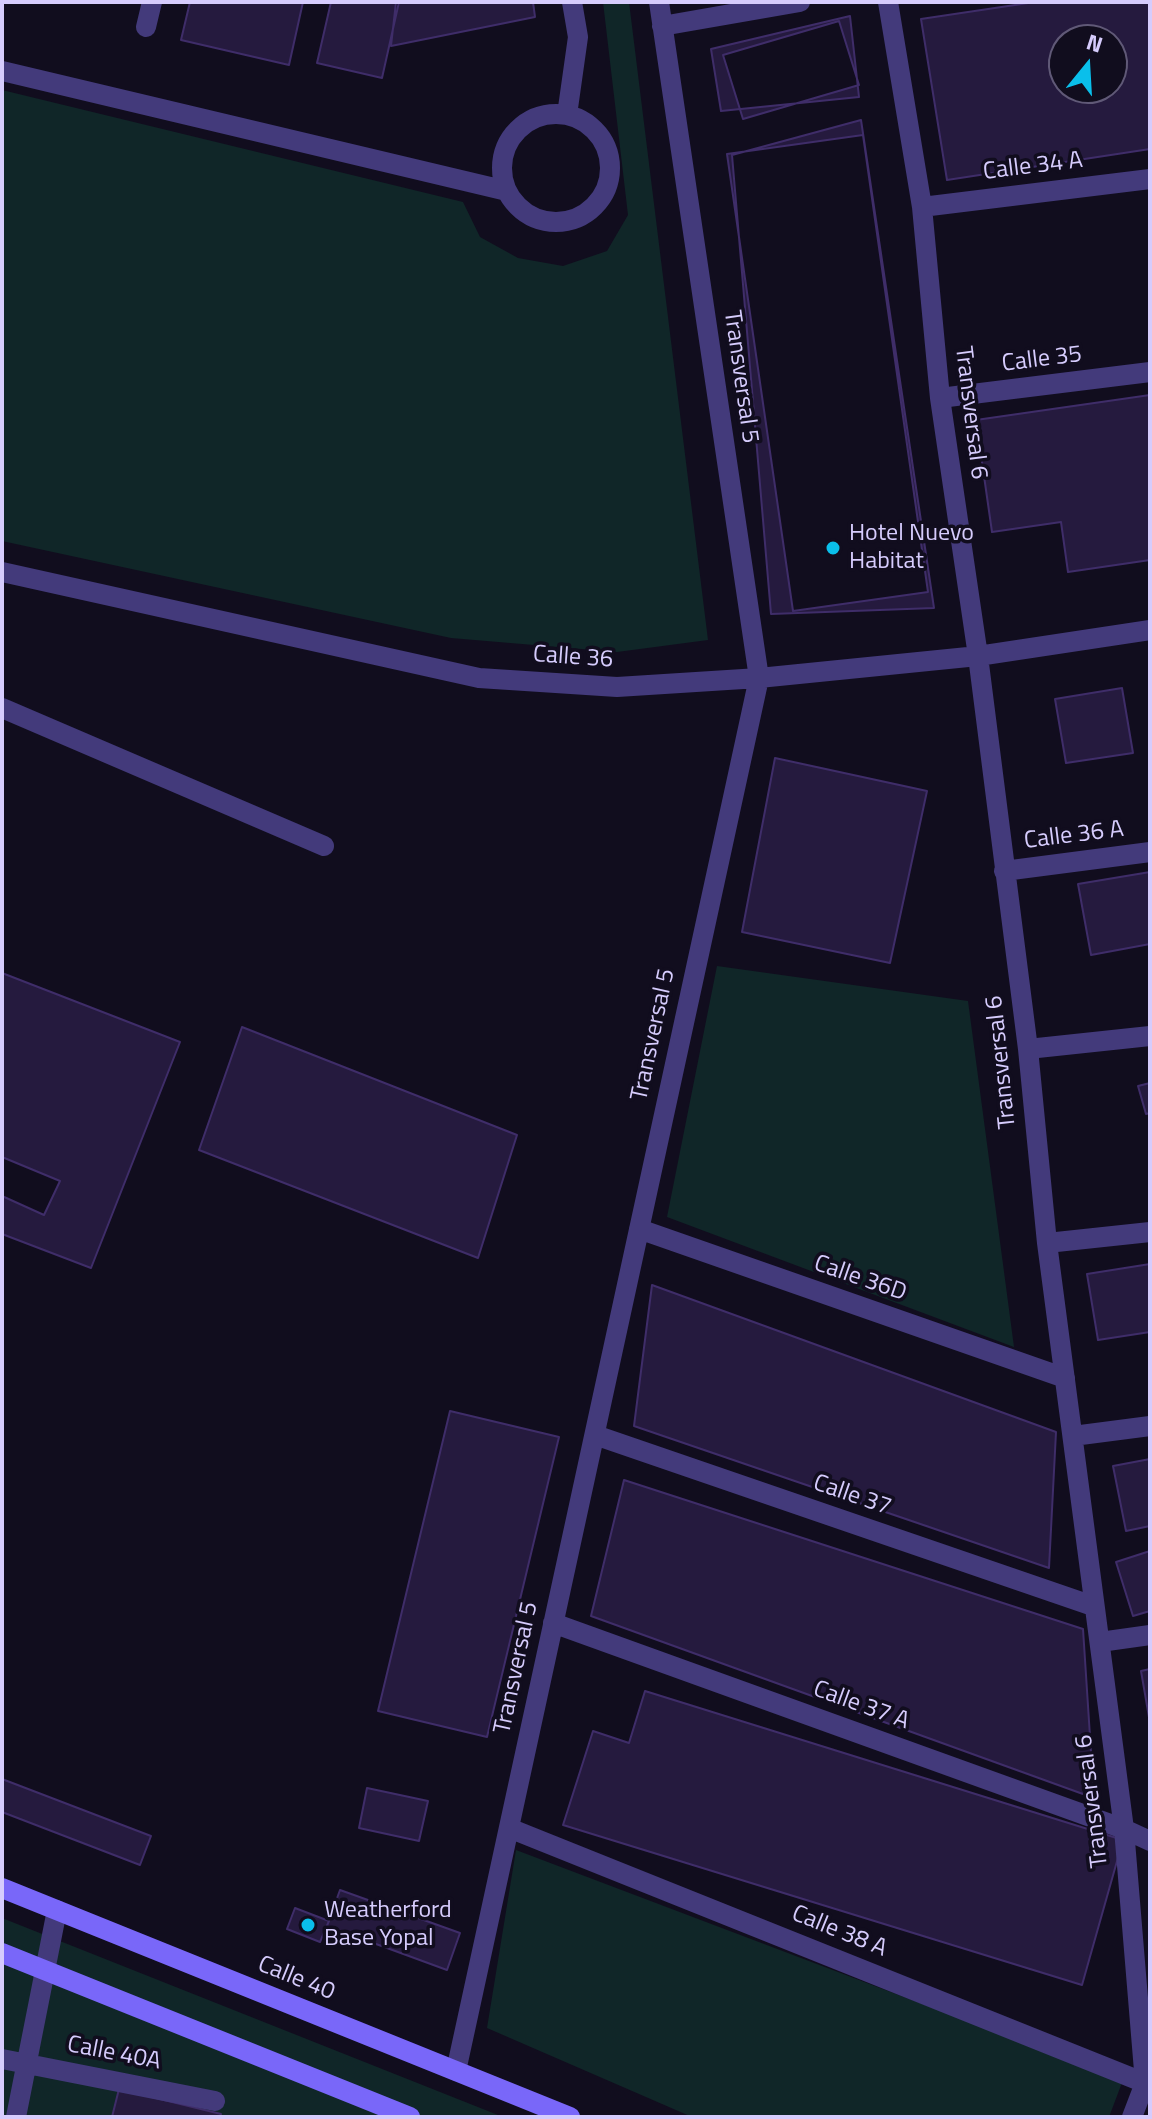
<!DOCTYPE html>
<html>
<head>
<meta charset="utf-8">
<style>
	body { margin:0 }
	#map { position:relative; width:1152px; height:2119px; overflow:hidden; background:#110d1e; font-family:"Titillium Web",sans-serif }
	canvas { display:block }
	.frame { position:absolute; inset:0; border:4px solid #d6ccfd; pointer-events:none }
	.north { position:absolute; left:1048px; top:24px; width:80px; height:80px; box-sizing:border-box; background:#110d1e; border:2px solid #605977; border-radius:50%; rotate:18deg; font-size:22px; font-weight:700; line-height:32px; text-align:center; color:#d6ccfd }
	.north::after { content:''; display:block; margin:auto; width:28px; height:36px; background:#0abfeb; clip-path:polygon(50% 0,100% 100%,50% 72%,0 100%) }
</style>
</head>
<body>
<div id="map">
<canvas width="1152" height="2119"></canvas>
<div class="frame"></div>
<div class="north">N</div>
</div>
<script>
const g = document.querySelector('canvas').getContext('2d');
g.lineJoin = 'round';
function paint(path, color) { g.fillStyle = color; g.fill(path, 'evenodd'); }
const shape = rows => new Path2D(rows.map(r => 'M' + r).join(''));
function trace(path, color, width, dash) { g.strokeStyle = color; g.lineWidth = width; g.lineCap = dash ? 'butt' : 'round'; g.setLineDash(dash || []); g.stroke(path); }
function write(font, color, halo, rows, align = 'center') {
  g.font = font + ' "Titillium Web",sans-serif'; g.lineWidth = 7; g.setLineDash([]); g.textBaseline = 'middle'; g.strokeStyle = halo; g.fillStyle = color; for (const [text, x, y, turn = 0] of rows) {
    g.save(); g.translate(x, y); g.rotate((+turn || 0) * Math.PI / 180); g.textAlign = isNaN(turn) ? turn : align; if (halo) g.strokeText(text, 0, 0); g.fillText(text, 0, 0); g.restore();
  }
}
paint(shape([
	[603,2,629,2,708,640,617,652,451,638,2,541,2,90,463,202,480,237,518,258,563,266,607,251,628,215],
	[717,966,968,1001,1014,1347,667,1217],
	[516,1850,1123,2080,1109,2117,692,2117,487,2028],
	[2,1918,503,2117,2,2117]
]), '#102628');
const building = shape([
	[190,2,303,2,289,65,181,40,190,2],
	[331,2,399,2,382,78,317,63,331,2],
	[396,2,533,2,535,17,391,46,396,2],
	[1035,2,1150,2,1150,149,947,180,921,19,1035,2],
	[1064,40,1112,40,1112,88,1064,88,1064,40],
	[850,16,859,97,721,111,711,49,850,16],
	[839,21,859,85,743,119,723,55,839,21],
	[861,120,934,608,771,614,732,155,861,120],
	[863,135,928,592,793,611,727,154,863,135],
	[1150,395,1150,560,1068,572,1061,522,992,532,976,420,1150,395],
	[1122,688,1133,753,1066,763,1055,699,1122,688],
	[775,758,927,791,890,963,742,932,775,758],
	[1150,872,1150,944,1091,955,1078,884,1150,872],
	[2,973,180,1042,91,1268,2,1234,2,1196,44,1215,60,1181,2,1157,2,973],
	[242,1027,517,1135,478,1258,199,1150,242,1027],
	[1150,1083,1150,1113,1146,1114,1138,1086,1150,1083],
	[1150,1264,1150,1332,1098,1340,1087,1274,1150,1264],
	[652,1285,1056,1432,1049,1568,634,1426,652,1285],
	[450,1411,559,1437,487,1737,378,1711,450,1411],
	[1150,1459,1150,1526,1126,1531,1113,1466,1150,1459],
	[624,1480,1083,1629,1094,1798,591,1616,624,1480],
	[1150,1551,1150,1611,1133,1616,1116,1562,1150,1551],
	[1150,1669,1150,1723,1141,1671,1150,1669],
	[645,1691,1123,1840,1082,1985,563,1825,593,1731,629,1743,645,1691],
	[2,1779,151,1836,140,1865,2,1812,2,1779],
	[367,1788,428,1801,419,1841,359,1828,367,1788],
	[340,1890,460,1933,447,1970,327,1926,340,1890],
	[295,1908,329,1921,320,1942,287,1929,295,1908],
	[119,2089,221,2114,220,2117,112,2117,119,2089]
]);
paint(building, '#251a3e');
trace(building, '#3f2d69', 2);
trace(shape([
	[2,71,507,191],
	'502 168a54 54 0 1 1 108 0a54 54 0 1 1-108 0Z',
	[567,115,578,37,572,2],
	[2,708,324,846]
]), '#433a7b', 20);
trace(shape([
	[146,27,152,2]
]), '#433a7b', 20);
trace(shape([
	[888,2,922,207,940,398,978,656,1028,1049,1047,1243,1124,1829,1145,2083,1132,2117],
	[662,26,800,2],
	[922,207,1150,179],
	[940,398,1150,372],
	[2,572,479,678,617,687,759,678,978,656,1150,630],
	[1004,871,1150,852],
	[1028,1049,1150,1036],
	[639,1229,1065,1378],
	[1047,1243,1150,1232],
	[595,1435,1093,1606],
	[1073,1436,1150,1426],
	[553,1623,1124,1829,1150,1841],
	[1100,1642,1150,1635],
	[509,1828,1150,2085],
	[2,2059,215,2101],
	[456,2071,759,678,659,2],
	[16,2117,57,1910]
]), '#433a7b', 20);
trace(shape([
	[2,1888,570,2117],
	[2,1953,410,2117]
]), '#7967f9', 20);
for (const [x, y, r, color] of [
	[833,548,8,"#0abfeb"],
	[308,1925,8,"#0abfeb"]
]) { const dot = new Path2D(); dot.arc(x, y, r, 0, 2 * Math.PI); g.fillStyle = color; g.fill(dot); trace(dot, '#110d1e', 3); }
write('24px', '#d6ccfd', '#110d1e', [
	["Calle 34 A",1033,167,-7],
	["Calle 35",1042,360,-7],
	["Transversal 5",740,377,82],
	["Transversal 6",970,413,83],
	["Calle 36",573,658,4],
	["Calle 36 A",1074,836,-7],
	["Transversal 5",654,1035,-78],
	["Transversal 6",1002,1062,-96],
	["Calle 36D",860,1279,19],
	["Calle 37",852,1496,19],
	["Transversal 5",517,1668,-78],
	["Calle 37 A",861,1706,20],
	["Transversal 6",1093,1801,-97],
	["Calle 38 A",839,1932,22],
	["Calle 40",296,1979,22],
	["Calle 40A",114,2054,11]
]);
write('24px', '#d6ccfd', '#110d1e', [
	["Hotel Nuevo",849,534],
	["Habitat",849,562],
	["Weatherford",324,1911],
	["Base Yopal",324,1939]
], 'left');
</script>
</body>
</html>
